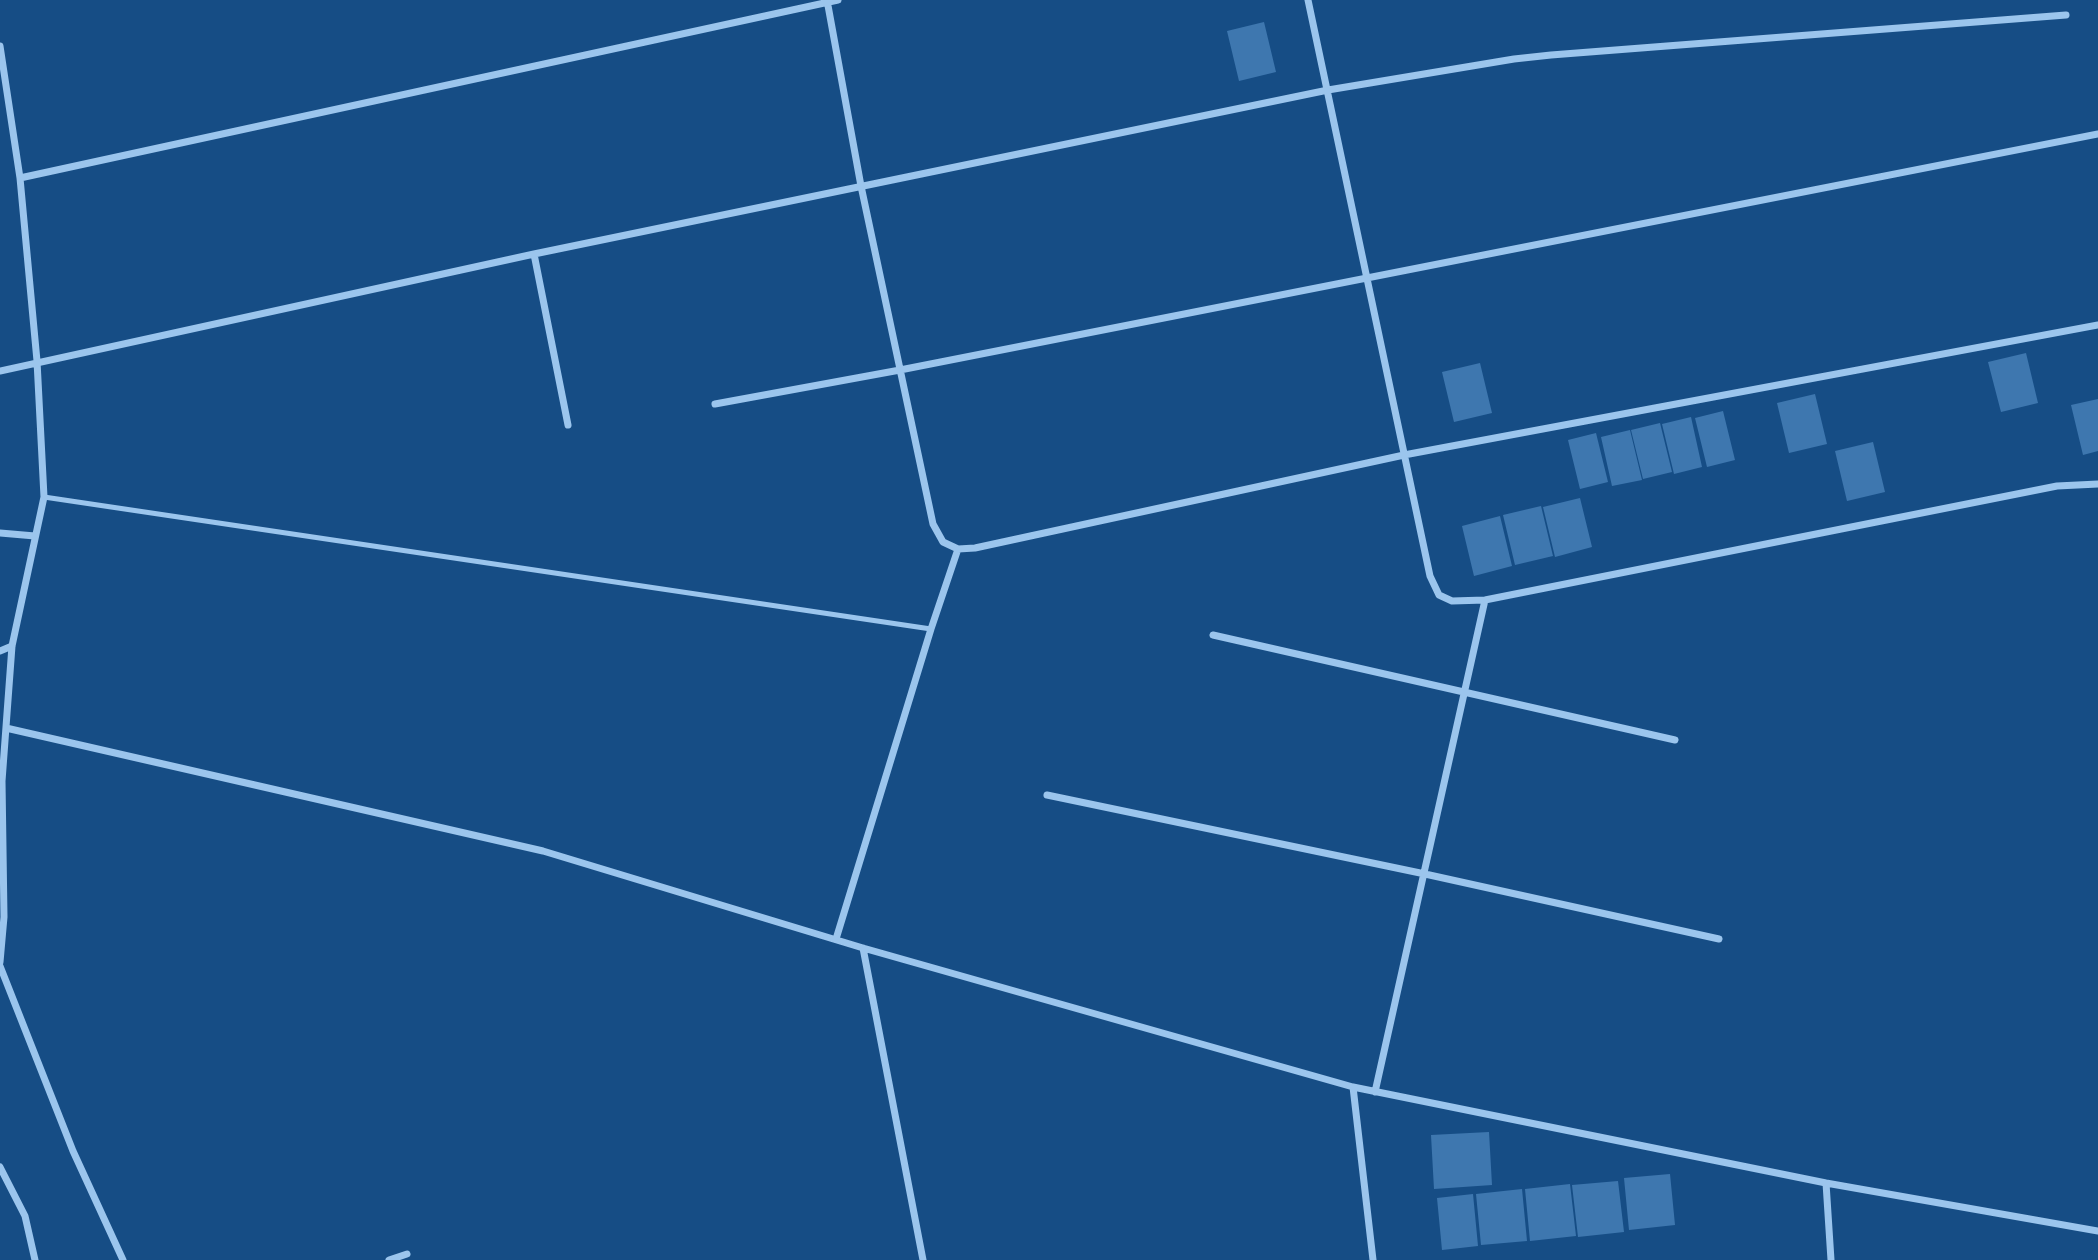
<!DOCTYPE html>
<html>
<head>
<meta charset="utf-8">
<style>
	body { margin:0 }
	canvas { display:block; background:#164d85 }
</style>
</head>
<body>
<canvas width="2098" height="1260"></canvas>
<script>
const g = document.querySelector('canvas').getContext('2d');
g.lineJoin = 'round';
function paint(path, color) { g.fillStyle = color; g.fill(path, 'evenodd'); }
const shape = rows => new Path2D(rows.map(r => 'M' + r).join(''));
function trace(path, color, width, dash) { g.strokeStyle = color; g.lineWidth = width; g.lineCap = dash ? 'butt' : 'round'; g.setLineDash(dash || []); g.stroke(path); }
paint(shape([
	[1264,22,1276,72,1239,81,1227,31],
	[2026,353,2038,403,2001,412,1988,362],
	[1480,363,1492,413,1454,422,1442,372],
	[1815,394,1827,444,1789,453,1777,403],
	[2098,399,2098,451,2083,455,2071,405],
	[1723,411,1735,460,1707,467,1695,418],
	[1691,417,1702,467,1674,474,1662,424],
	[1660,423,1672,472,1643,479,1631,430],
	[1630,430,1642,480,1612,486,1601,437],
	[1596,433,1608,482,1580,489,1568,440],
	[1873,442,1885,492,1847,501,1835,451],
	[1580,498,1592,547,1555,557,1543,507],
	[1541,506,1553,556,1515,565,1503,515],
	[1500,516,1512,566,1474,576,1462,526],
	[1489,1132,1492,1185,1434,1189,1431,1135],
	[1670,1174,1675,1225,1629,1230,1624,1178],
	[1618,1181,1624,1232,1578,1237,1572,1185],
	[1570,1184,1576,1236,1530,1241,1525,1189],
	[1522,1189,1527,1241,1481,1245,1476,1194],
	[1473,1194,1478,1246,1442,1250,1437,1198]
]), '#3e77af');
trace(shape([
	[44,497,931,629]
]), '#9bc5ed', 5);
trace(shape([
	[827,0,861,186,933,524,943,542,958,549,975,548,1404,455,2098,325],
	[1308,0,1430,576,1439,595,1452,601,1485,600,2057,486,2098,484],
	[0,46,20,178,37,361,44,497,12,646,2,781,4,917,0,962],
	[20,178,838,0],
	[534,254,568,425],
	[0,371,534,254,1328,90,1514,59,1551,55,2066,15],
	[715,404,900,370,2098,134],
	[0,533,35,536],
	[1213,635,1675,740],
	[0,651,12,646],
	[6,728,543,851,863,948,1353,1087,1826,1183,2098,1231],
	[1047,795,1425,874,1719,939],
	[836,939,931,629,958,549],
	[863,948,923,1260],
	[0,966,73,1151,123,1260],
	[1353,1087,1373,1260],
	[1375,1092,1485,600],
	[0,1167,25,1216,35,1260],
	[1826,1183,1831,1260],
	[389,1260,407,1254]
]), '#9bc5ed', 7);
</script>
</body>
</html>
